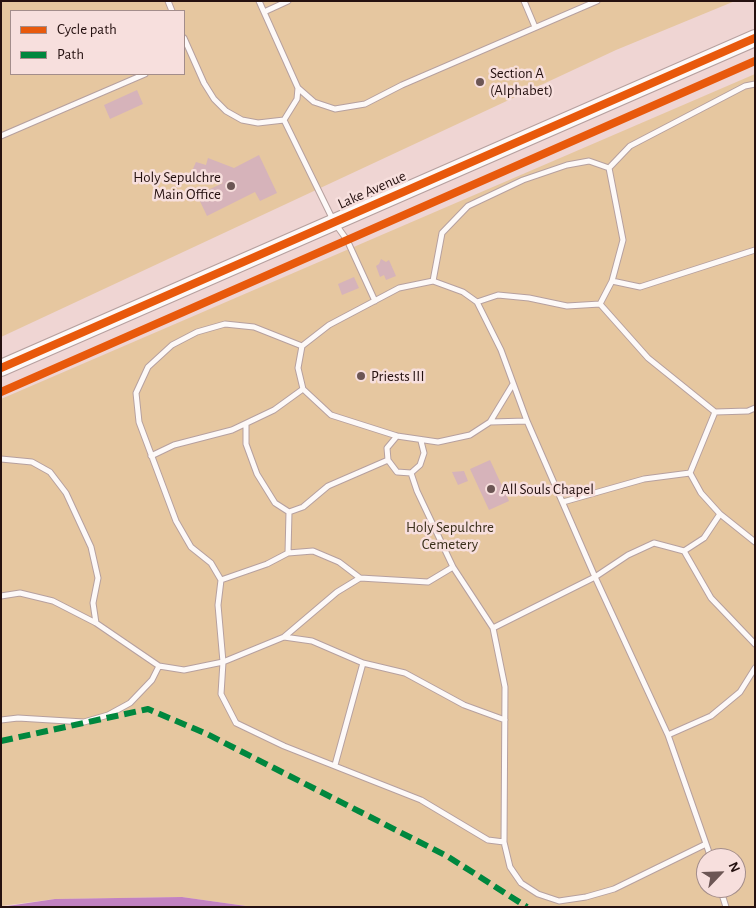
<!DOCTYPE html>
<html>
<head>
<meta charset="utf-8">
<style>
	body { margin:0 }
	#map { position:relative; width:756px; height:908px; overflow:hidden; background:#efd5d3; font-family:"Alegreya Sans",sans-serif }
	canvas { display:block }
	.frame { position:absolute; inset:0; border:2px solid #251110; pointer-events:none }
	.legend { position:absolute; left:10px; top:10px; width:175px; height:65px; box-sizing:border-box; background:#f7dfdd; border:1px solid #a38d8b; margin:0; padding:6px 9px; list-style:none; font-size:15px; color:#251110 }
	.legend li { display:flex; align-items:center; gap:10px; height:25px }
	.legend b { width:25px; border:1px solid #a38d8b }
	.north { position:absolute; left:696px; top:848px; width:50px; height:50px; box-sizing:border-box; background:#f7dfdd; border:1px solid #a38d8b; border-radius:50%; rotate:66deg; font-size:14px; font-weight:700; line-height:20px; text-align:center; color:#251110 }
	.north::after { content:''; display:block; margin:auto; width:18px; height:22px; background:#6c5654; clip-path:polygon(50% 0,100% 100%,50% 72%,0 100%) }
</style>
</head>
<body>
<div id="map">
<canvas width="756" height="908"></canvas>
<div class="frame"></div>
<ul class="legend">
<li><b style="height:6px;background:#e8590c"></b>Cycle path</li>
<li><b style="height:6px;background:#00873e"></b>Path</li>
</ul>
<div class="north">N</div>
</div>
<script>
const g = document.querySelector('canvas').getContext('2d');
g.lineJoin = 'round';
function paint(path, color) { g.fillStyle = color; g.fill(path, 'evenodd'); }
const shape = rows => new Path2D(rows.map(r => 'M' + r).join(''));
function trace(path, color, width, dash) { g.strokeStyle = color; g.lineWidth = width; g.lineCap = dash ? 'butt' : 'round'; g.setLineDash(dash || []); g.stroke(path); }
function write(font, color, halo, rows, align = 'center') {
  g.font = font + ' "Alegreya Sans",sans-serif'; g.lineWidth = 5; g.setLineDash([]); g.textBaseline = 'middle'; g.strokeStyle = halo; g.fillStyle = color; for (const [text, x, y, turn = 0] of rows) {
    g.save(); g.translate(x, y); g.rotate((+turn || 0) * Math.PI / 180); g.textAlign = isNaN(turn) ? turn : align; if (halo) g.strokeText(text, 0, 0); g.fillText(text, 0, 0); g.restore();
  }
}
paint(shape([
	[1,1,735,1,616,50,1,337],
	[11,11,184,11,184,74,11,74],
	[755,74,755,907,253,907,182,897,55,899,1,906,1,399],
	[706,858,736,858,736,888,706,888]
]), '#e6c7a0');
paint(shape([
	[182,897,253,907,1,907,55,899]
]), '#c282c1');
paint(shape([
	[137,90,143,104,110,119,104,105],
	[259,155,277,193,260,201,255,192,207,216,197,195,223,183,192,171,196,162,206,165,208,158,234,168],
	[381,259,386,262,389,260,396,276,386,280,384,275,380,277,376,266,379,264],
	[354,277,359,288,342,295,338,284],
	[490,460,509,501,489,510,470,469],
	[464,471,468,481,458,485,452,472]
]), '#d6b3ba');
const lane = shape([
	[168,1,172,11],
	[259,1,298,88,314,102,335,109,365,104,402,85,597,1],
	[524,1,535,27],
	[264,12,288,1],
	[184,38,204,83,214,99,226,111,242,120,258,123,284,120,297,99,298,88],
	[284,120,334,222,347,240,375,301],
	[1,136,145,74],
	[433,281,442,233,468,206,523,180,567,165,589,161,609,168],
	[612,281,640,287,755,250],
	[477,302,498,295,529,298,567,306,600,304,612,281,623,240,609,168,630,146,745,86,755,84],
	[600,304,648,358,715,412],
	[302,346,254,327,225,324,197,332,172,345,148,367,136,393,139,422,176,521,191,547,211,563,221,580,218,605,223,662,221,694,236,723,284,746,421,800,488,840,504,842],
	[513,384,490,422,470,435,438,442,397,436,331,415,303,389,298,368,302,346,329,325,399,288,433,281,463,292,477,302,501,350,527,421],
	[755,408,748,411,715,412,690,473,701,493,720,514,755,542],
	[490,422,527,421,595,577,668,735,711,858],
	[246,424,246,444,257,474,275,503,289,512,303,507,328,486,388,460],
	[397,436,387,448,388,460,397,472,411,473,420,465,424,453,421,441],
	[151,456,174,445,232,430,274,410,303,389],
	[1,459,32,462,50,472,66,493,91,547,98,578,93,603,96,623],
	[411,473,417,491,453,567,493,628,505,687,504,842,510,867,521,883,538,894,559,901,586,897,614,889,706,844],
	[563,502,644,479,690,473],
	[684,551,704,538,720,514],
	[288,553,289,512],
	[221,580,267,564,288,553,313,551,339,562,360,578,428,582,453,567],
	[1,596,20,593,53,601,96,623,159,666,184,670,223,662,284,637,312,641,363,663,405,673,464,705,505,720],
	[493,628,595,577,628,555,654,543,684,551,711,598,755,644],
	[284,637,337,592,360,578],
	[1,720,18,718,84,722,108,715,130,703,152,680,159,666],
	[668,735,711,716,740,692,755,668],
	[335,765,363,663],
	[720,888,726,907]
]);
const primary = shape([
	[1,368,755,38]
]);
trace(lane, '#b6a09f', 7);
trace(primary, '#b6a09f', 18);
trace(lane, '#fdf9f8', 5);
trace(primary, '#fdf9f8', 16);
trace(shape([
	[1,741,148,709,207,734,447,856,527,907]
]), '#00873e', 6, [12, 6]);
trace(shape([
	[1,368,755,38],
	[1,392,755,61]
]), '#e8590c', 8);
for (const [x, y, r, color] of [
	[480,82,5,"#6c5654"],
	[231,186,5,"#6c5654"],
	[361,376,5,"#6c5654"],
	[491,489,5,"#6c5654"]
]) { const dot = new Path2D(); dot.arc(x, y, r, 0, 2 * Math.PI); g.fillStyle = color; g.fill(dot); trace(dot, '#f7dfdd', 2); }
write('15px', '#251110', '#f7dfdd', [
	["Section A",490,73],
	["(Alphabet)",490,90],
	["Holy Sepulchre",221,177,"right"],
	["Main Office",221,194,"right"],
	["Priests III",371,376],
	["All Souls Chapel",501,489]
], 'left');
write('15px', '#251110', '#f7dfdd', [
	["Lake Avenue",372,190,-24]
]);
write('15px', '#3a2f1a', '#f7dfdd', [
	["Holy Sepulchre",450,527],
	["Cemetery",450,544]
]);
</script>
</body>
</html>
